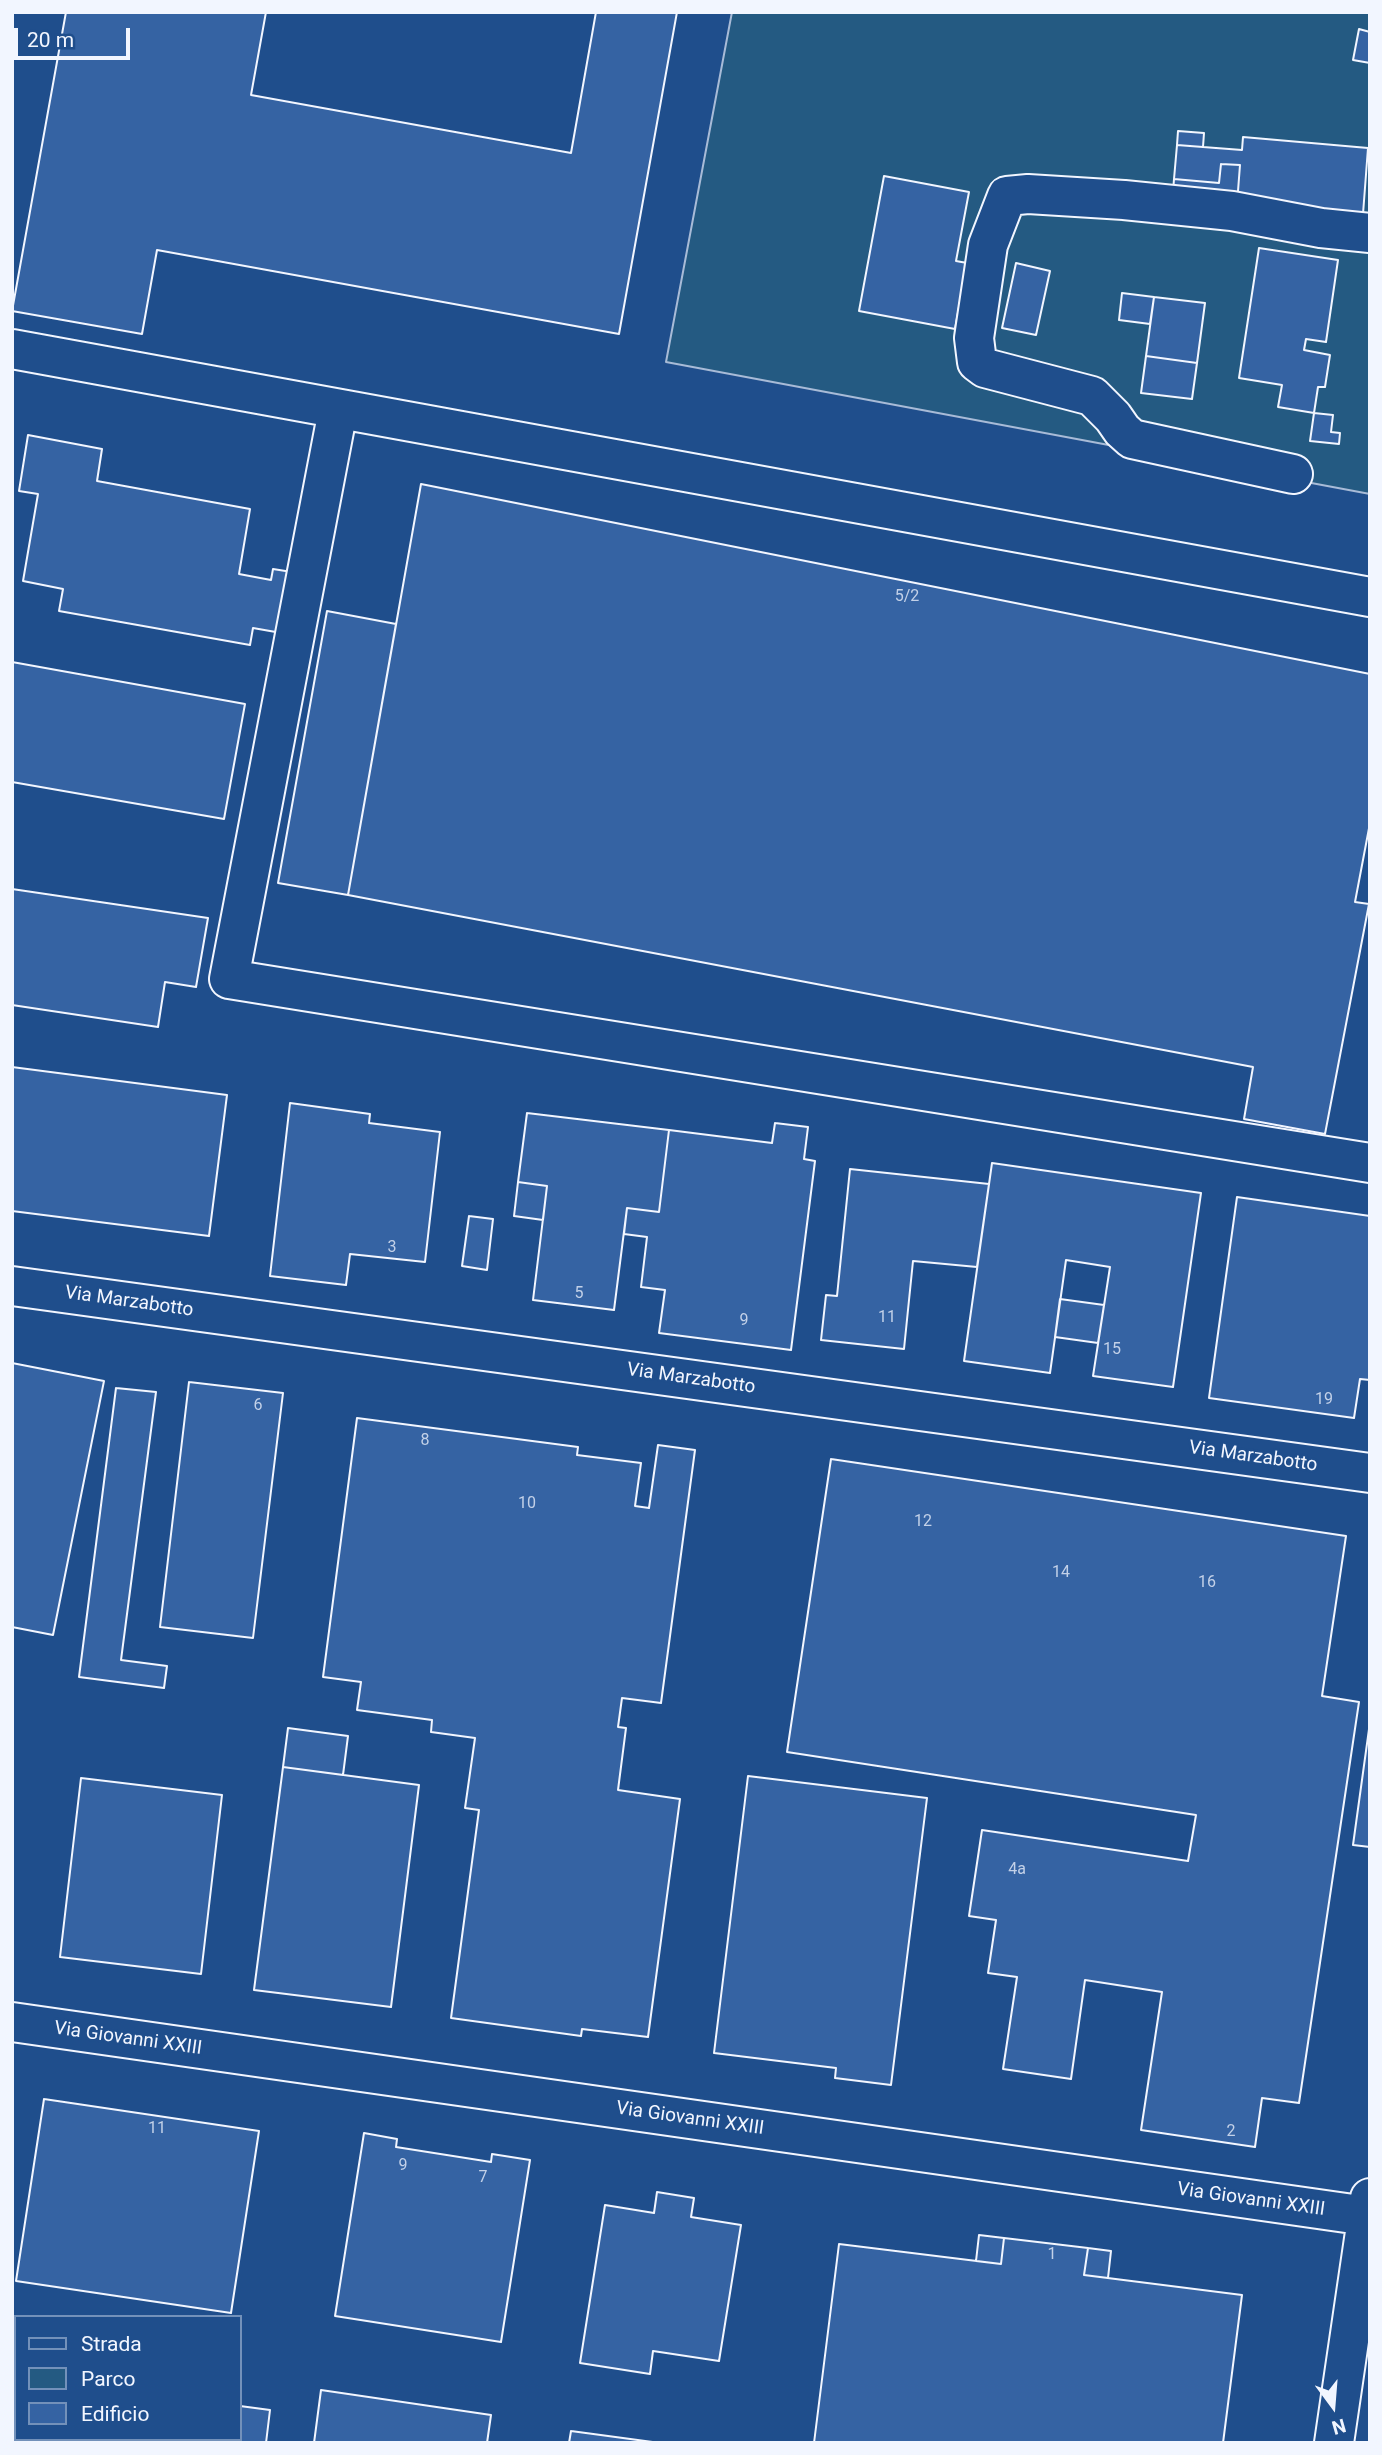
<!DOCTYPE html>
<html>
<head>
<meta charset="utf-8">
<style>
	body { margin:0 }
	#map { position:relative; width:1382px; height:2455px; overflow:hidden; background:#1f4e8c; font-family:Roboto,sans-serif }
	canvas { display:block }
	.frame { position:absolute; inset:0; border:14px solid #f2f6ff; pointer-events:none }
	.legend { position:absolute; left:14px; top:2315px; width:228px; height:126px; box-sizing:border-box; background:#1f4e8c; border:2px solid #7391ba; margin:0; padding:9px 12px; list-style:none; font-size:21px; color:#f2f6ff }
	.legend li { display:flex; align-items:center; gap:14px; height:35px }
	.legend b { width:35px; border:2px solid #7391ba }
	.north { position:absolute; left:1298px; top:2371px; width:70px; height:70px; -webkit-text-stroke:5px #1f4e8c; paint-order:stroke; rotate:164deg; font-size:19px; font-weight:700; line-height:28px; text-align:center; color:#f2f6ff }
	.north::after { content:''; display:block; margin:auto; width:24px; height:32px; background:#f2f6ff; clip-path:polygon(50% 0,100% 100%,50% 72%,0 100%) }
	.scale { position:absolute; left:14px; top:28px; width:116px; height:32px; box-sizing:border-box; border:4px solid #f2f6ff; border-top:0; padding-left:9px; font-size:21px; line-height:24px; white-space:nowrap; color:#f2f6ff; -webkit-text-stroke:5px #1f4e8c; paint-order:stroke }
</style>
</head>
<body>
<div id="map">
<canvas width="1382" height="2455"></canvas>
<div class="frame"></div>
<ul class="legend">
<li><b style="height:9px;background:#1f4e8c"></b>Strada</li>
<li><b style="height:19px;background:#245a82"></b>Parco</li>
<li><b style="height:19px;background:#3563a3"></b>Edificio</li>
</ul>
<div class="north">N</div>
<div class="scale">20 m</div>
</div>
<script>
const g = document.querySelector('canvas').getContext('2d');
g.lineJoin = 'round';
function paint(path, color) { g.fillStyle = color; g.fill(path, 'evenodd'); }
const shape = rows => new Path2D(rows.map(r => 'M' + r).join(''));
function trace(path, color, width, dash) { g.strokeStyle = color; g.lineWidth = width; g.lineCap = dash ? 'butt' : 'round'; g.setLineDash(dash || []); g.stroke(path); }
function write(font, color, halo, rows, align = 'center') {
  g.font = font + ' Roboto,sans-serif'; g.lineWidth = 5; g.setLineDash([]); g.textBaseline = 'middle'; g.strokeStyle = halo; g.fillStyle = color; for (const [text, x, y, turn = 0] of rows) {
    g.save(); g.translate(x, y); g.rotate((+turn || 0) * Math.PI / 180); g.textAlign = isNaN(turn) ? turn : align; if (halo) g.strokeText(text, 0, 0); g.fillText(text, 0, 0); g.restore();
  }
}
const green = shape([
	[732,12,1370,12,1370,494,666,362,732,12]
]);
paint(green, '#245a82');
trace(green, '#a8bbd7', 2);
const building = shape([
	[66,12,266,12,251,95,571,153,596,12,677,12,619,334,157,250,142,334,12,311,66,12],
	[1359,29,1370,32,1370,63,1353,60,1359,29],
	[1178,131,1204,133,1203,147,1177,145,1178,131],
	[1243,137,1368,148,1363,214,1237,204,1240,165,1221,164,1219,183,1174,179,1177,145,1242,150,1243,137],
	[1221,164,1240,165,1237,204,1173,192,1174,179,1219,183,1221,164],
	[884,176,969,192,956,261,967,263,955,329,859,311,884,176],
	[1259,248,1338,260,1326,342,1306,339,1304,350,1330,355,1325,387,1318,387,1314,413,1278,407,1282,385,1239,378,1259,248],
	[1016,263,1050,271,1036,335,1002,328,1016,263],
	[1122,293,1154,297,1150,324,1119,320,1122,293],
	[1154,297,1205,303,1197,363,1146,356,1154,297],
	[1146,356,1197,363,1192,399,1141,393,1146,356],
	[1314,413,1333,415,1331,432,1340,433,1339,444,1310,441,1314,413],
	[28,435,102,449,97,481,250,509,239,574,271,580,273,569,298,573,287,634,253,628,250,645,59,611,63,589,23,581,38,494,19,491,28,435],
	[421,484,1370,674,1370,823,1355,902,1369,904,1325,1134,1244,1119,1253,1067,348,895,421,484],
	[327,611,396,624,348,895,278,883,327,611],
	[12,662,245,704,224,819,12,782,12,662],
	[12,889,208,918,196,987,165,982,158,1027,12,1005,12,889],
	[12,1067,227,1095,209,1236,12,1211,12,1067],
	[290,1103,370,1114,369,1123,440,1132,425,1262,350,1254,346,1285,270,1276,290,1103],
	[527,1113,669,1130,659,1212,627,1208,614,1310,533,1300,547,1186,518,1182,527,1113],
	[775,1123,808,1127,804,1159,815,1161,791,1350,659,1333,665,1290,641,1287,647,1237,624,1234,627,1208,659,1212,669,1130,772,1143,775,1123],
	[992,1163,1201,1193,1173,1387,1093,1376,1110,1267,1066,1260,1050,1373,964,1361,992,1163],
	[850,1169,989,1184,977,1267,913,1261,904,1349,821,1340,826,1295,837,1296,850,1169],
	[518,1182,547,1186,543,1220,514,1216,518,1182],
	[1237,1197,1370,1216,1370,1380,1360,1379,1354,1418,1209,1398,1237,1197],
	[469,1216,493,1219,487,1270,462,1266,469,1216],
	[1060,1299,1104,1305,1098,1343,1055,1337,1060,1299],
	[12,1363,104,1381,53,1635,12,1627,12,1363],
	[189,1382,283,1393,253,1638,160,1627,189,1382],
	[116,1388,156,1392,121,1660,167,1666,164,1688,79,1677,116,1388],
	[357,1418,578,1447,577,1455,641,1463,635,1506,649,1508,658,1445,695,1450,661,1703,622,1698,618,1727,626,1728,618,1790,680,1799,648,2037,582,2029,581,2036,451,2018,479,1810,465,1808,475,1738,431,1732,432,1720,357,1710,361,1682,323,1677,357,1418],
	[831,1459,1346,1536,1322,1696,1359,1702,1299,2103,1262,2098,1255,2147,1141,2130,1162,1992,1085,1980,1071,2079,1003,2069,1017,1977,988,1973,996,1920,969,1916,982,1830,1188,1861,1196,1815,787,1752,831,1459],
	[1370,1722,1370,1847,1353,1845,1370,1722],
	[288,1728,348,1736,343,1775,283,1767,288,1728],
	[283,1767,419,1785,391,2007,254,1990,283,1767],
	[748,1776,927,1798,891,2085,835,2078,836,2068,714,2053,748,1776],
	[81,1778,222,1795,201,1974,60,1957,81,1778],
	[44,2099,259,2131,231,2313,16,2281,44,2099],
	[364,2133,397,2139,396,2147,491,2162,492,2154,530,2160,501,2342,335,2316,364,2133],
	[657,2192,694,2198,691,2217,741,2225,719,2361,653,2351,650,2374,580,2363,605,2205,654,2213,657,2192],
	[979,2235,1004,2238,1001,2264,976,2261,979,2235],
	[1004,2238,1088,2248,1084,2275,1242,2295,1223,2443,814,2443,839,2244,1001,2264,1004,2238],
	[1088,2248,1111,2251,1108,2278,1084,2275,1088,2248],
	[16,2346,16,2433,12,2432,12,2364,16,2346],
	[321,2390,491,2415,487,2443,314,2443,321,2390],
	[240,2406,270,2410,266,2443,221,2443,222,2439,240,2439,240,2406],
	[571,2431,660,2443,569,2443,571,2431],
	[105,2439,222,2439,221,2443,105,2443,105,2439]
]);
paint(building, '#3563a3');
trace(building, '#f2f6ff', 2);
const minor = shape([
	[12,349,1370,597],
	[338,410,229,979,1370,1163],
	[1293,474,1132,439,1122,430,1113,417,1092,396,985,368,977,362,974,338,988,245,1007,196,1028,194,1124,200,1232,211,1321,228,1370,233],
	[12,1286,1370,1473],
	[12,2022,1367,2216],
	[1334,2443,1370,2198]
]);
trace(minor, '#f2f6ff', 42);
trace(minor, '#1f4e8c', 38);
write('16px', '#c3d1e8', null, [
	["5/2",907,597],
	["3",392,1248],
	["5",579,1294],
	["11",887,1318],
	["9",744,1321],
	["15",1112,1350],
	["19",1324,1400],
	["6",258,1406],
	["8",425,1441],
	["10",527,1504],
	["12",923,1522],
	["14",1061,1573],
	["16",1207,1583],
	["4a",1017,1870],
	["11",157,2129],
	["2",1231,2132],
	["9",403,2166],
	["7",483,2178],
	["1",1052,2255]
]);
write('19px', '#f2f6ff', '#1f4e8c', [
	["Via Marzabotto",129,1302,8],
	["Via Marzabotto",691,1379,8],
	["Via Marzabotto",1253,1457,8],
	["Via Giovanni XXIII",128,2039,8],
	["Via Giovanni XXIII",690,2119,8],
	["Via Giovanni XXIII",1251,2200,8]
]);
</script>
</body>
</html>
